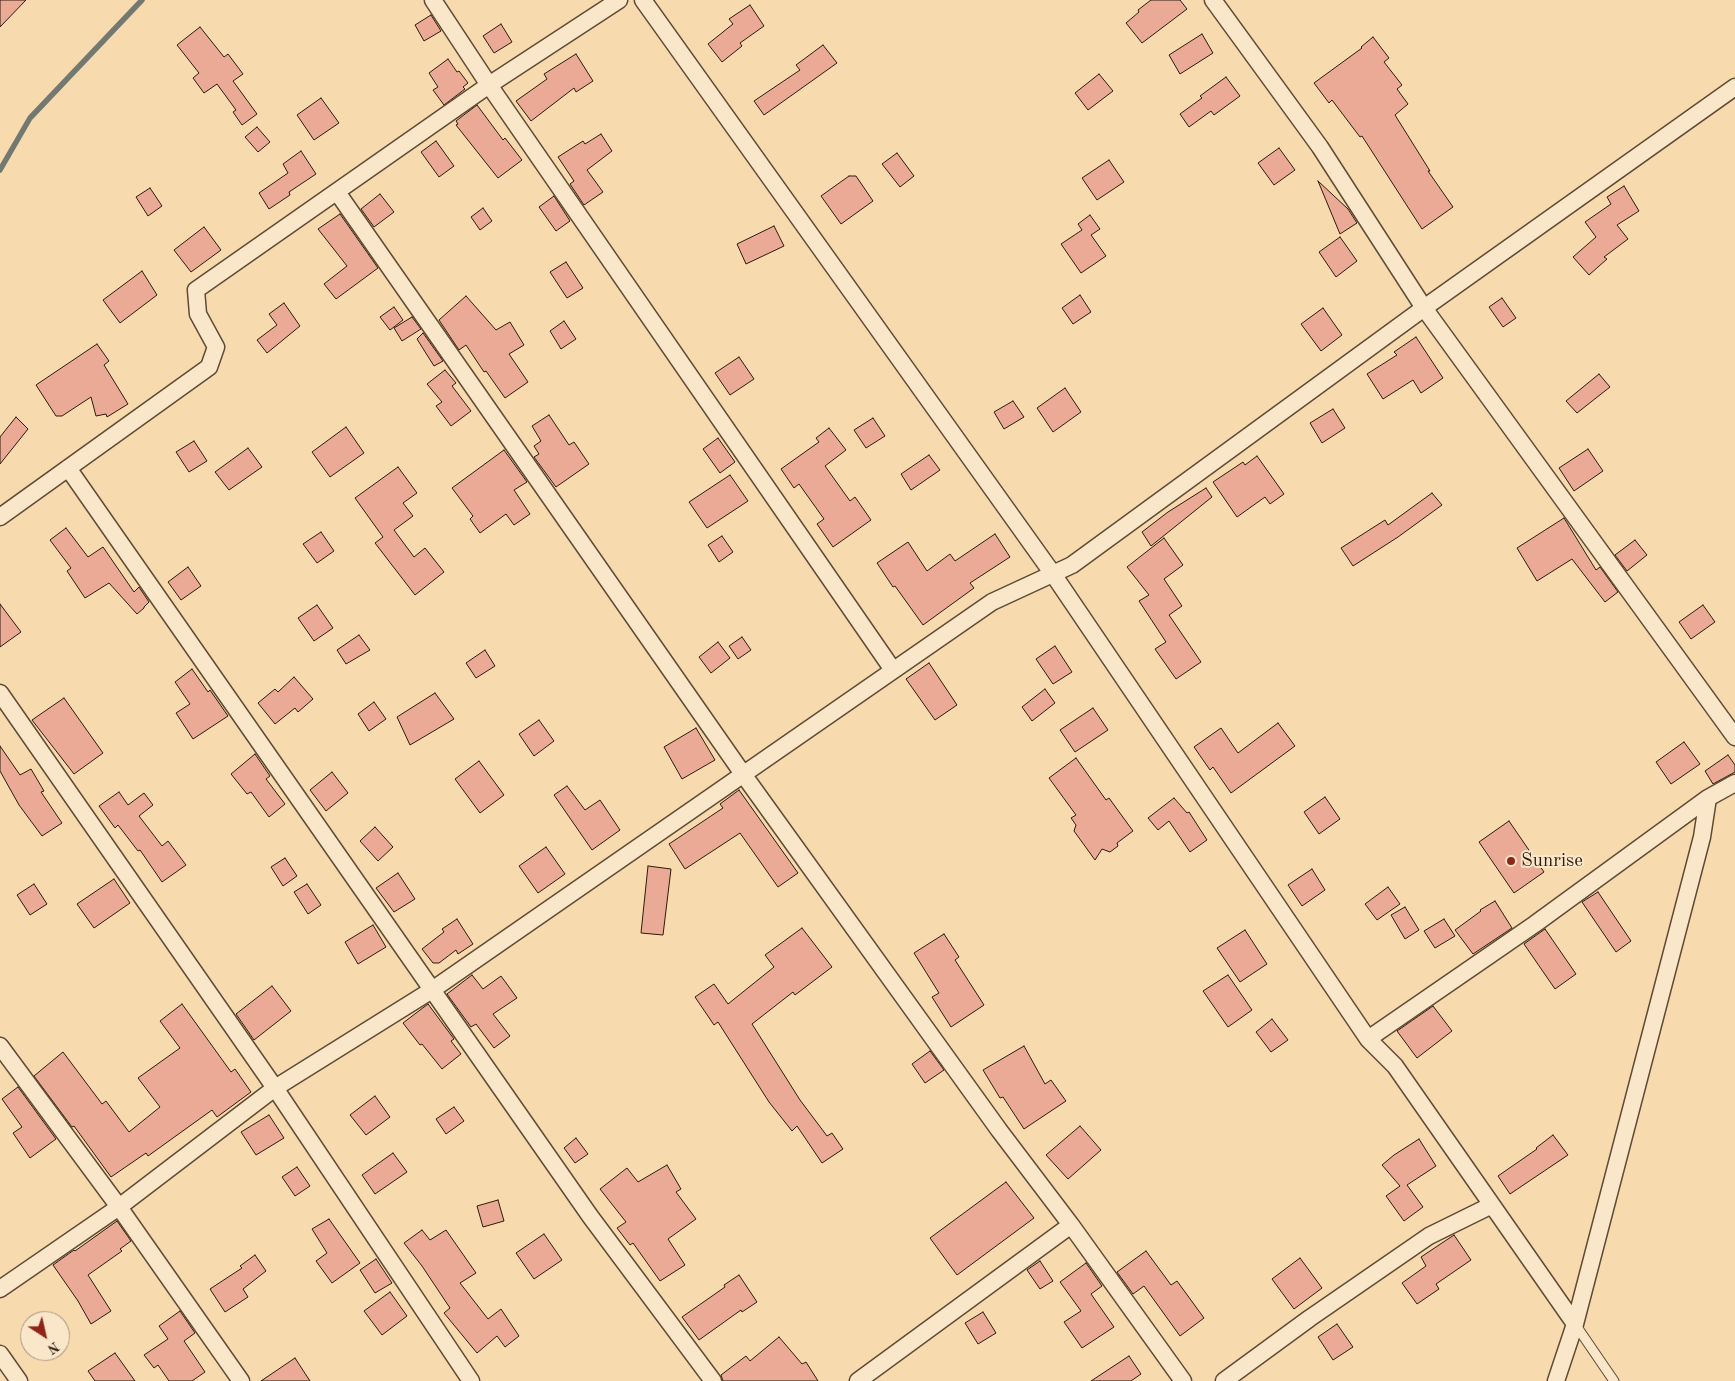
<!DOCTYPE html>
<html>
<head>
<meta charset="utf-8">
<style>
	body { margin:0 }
	#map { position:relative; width:1735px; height:1381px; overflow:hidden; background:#f7daae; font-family:"Old Standard TT",serif }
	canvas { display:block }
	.north { position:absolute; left:20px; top:1311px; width:50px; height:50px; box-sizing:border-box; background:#fae7ca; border:1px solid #a8957e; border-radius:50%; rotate:145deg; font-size:14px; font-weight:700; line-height:20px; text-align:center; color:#2d1b0c }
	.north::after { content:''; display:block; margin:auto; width:18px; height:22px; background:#8f2418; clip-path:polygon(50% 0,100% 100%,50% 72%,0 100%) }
</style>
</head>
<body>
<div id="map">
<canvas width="1735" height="1381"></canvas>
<div class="north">N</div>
</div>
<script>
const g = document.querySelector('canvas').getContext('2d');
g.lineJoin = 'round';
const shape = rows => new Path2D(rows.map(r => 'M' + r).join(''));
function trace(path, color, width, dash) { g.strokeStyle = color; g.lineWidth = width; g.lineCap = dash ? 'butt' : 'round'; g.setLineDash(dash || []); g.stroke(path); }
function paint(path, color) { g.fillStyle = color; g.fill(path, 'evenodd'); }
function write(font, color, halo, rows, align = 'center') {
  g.font = font + ' "Old Standard TT",serif'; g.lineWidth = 4; g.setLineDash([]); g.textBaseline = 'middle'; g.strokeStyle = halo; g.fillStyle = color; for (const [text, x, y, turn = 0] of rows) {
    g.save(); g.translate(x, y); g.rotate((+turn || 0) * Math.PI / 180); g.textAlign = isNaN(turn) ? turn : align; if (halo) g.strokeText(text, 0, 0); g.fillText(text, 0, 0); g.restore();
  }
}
trace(shape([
	[0,170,30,118,142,0]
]), '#737971', 5.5);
const building = shape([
	[0,0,26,0,0,27,0,0],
	[1151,0,1180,0,1187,9,1142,43,1126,23,1139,12,1138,10,1151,0],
	[750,5,764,26,740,43,742,46,722,62,708,44,733,24,729,19,750,5],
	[431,15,441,31,424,41,415,25,431,15],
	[501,24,512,42,494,53,483,36,501,24],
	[200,27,224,57,228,54,243,74,233,81,257,114,242,125,233,112,236,110,217,84,204,93,193,78,199,73,177,45,200,27],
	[1202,34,1213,53,1180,74,1169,55,1202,34],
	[1373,37,1389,58,1384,62,1402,85,1397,89,1408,104,1395,115,1430,171,1428,171,1453,207,1422,229,1362,136,1360,137,1332,100,1329,103,1314,83,1362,48,1361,47,1373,37],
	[823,45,837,63,764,115,754,101,800,70,796,65,823,45],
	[576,54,593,81,576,92,574,88,531,121,516,101,547,79,544,74,576,54],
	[448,59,457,72,459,71,468,83,463,87,465,89,444,105,433,90,438,87,429,73,448,59],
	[1099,74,1113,91,1088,110,1075,93,1099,74],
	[1226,77,1240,96,1214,115,1211,111,1189,127,1180,114,1202,98,1200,96,1226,77],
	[321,98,339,123,314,140,297,115,321,98],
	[477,105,503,140,505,138,522,160,498,178,456,125,458,124,456,121,477,105],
	[257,127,270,142,258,152,245,137,257,127],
	[601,134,612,151,587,170,603,192,584,205,570,184,574,181,558,157,583,141,585,144,601,134],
	[436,141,454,166,439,177,421,152,436,141],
	[1279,148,1295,170,1274,185,1258,163,1279,148],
	[301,151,316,174,289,192,290,195,269,209,259,193,288,173,283,164,301,151],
	[897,153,914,176,900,187,882,164,897,153],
	[1109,160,1124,182,1097,200,1082,178,1109,160],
	[849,176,856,176,873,201,841,224,821,196,849,176],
	[1318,181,1348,209,1357,223,1340,234,1318,181],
	[1624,186,1639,211,1617,225,1628,239,1604,257,1607,259,1589,275,1573,257,1596,237,1585,222,1611,204,1607,197,1624,186],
	[150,188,162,206,148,216,136,197,150,188],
	[380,194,394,212,374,227,361,209,380,194],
	[554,196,570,221,556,231,539,207,554,196],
	[483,208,492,221,480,230,471,217,483,208],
	[340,214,378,268,336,299,324,284,347,266,318,229,340,214],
	[1090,215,1100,229,1091,235,1106,256,1081,273,1061,244,1082,230,1078,224,1090,215],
	[774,226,784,246,746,264,737,244,774,226],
	[204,227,221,250,191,272,174,250,204,227],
	[1340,237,1357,261,1336,277,1319,252,1340,237],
	[566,262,583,288,567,298,550,272,566,262],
	[142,271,157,295,120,323,103,300,142,271],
	[1080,295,1091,312,1073,324,1062,308,1080,295],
	[466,296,496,330,510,322,524,345,509,354,528,382,505,398,486,371,484,372,466,345,459,350,439,320,466,296],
	[1502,298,1516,318,1503,327,1489,307,1502,298],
	[284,303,300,326,267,353,257,340,277,325,269,314,284,303],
	[394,307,403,320,390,330,380,317,394,307],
	[1323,308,1342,335,1321,351,1301,324,1323,308],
	[412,317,421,329,402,341,394,328,412,317],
	[564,321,576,339,561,349,550,331,564,321],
	[423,333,443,361,434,366,417,339,423,333],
	[1416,337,1443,378,1421,393,1413,380,1383,399,1367,374,1397,355,1394,352,1416,337],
	[97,344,109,361,104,365,128,404,107,417,106,414,96,416,91,397,62,416,56,416,36,385,97,344],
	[739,357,754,379,730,395,715,373,739,357],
	[445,370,456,383,452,386,471,411,451,426,436,406,442,402,427,384,445,370],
	[1599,374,1610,387,1577,413,1566,401,1599,374],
	[1065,388,1081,412,1053,432,1037,408,1065,388],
	[1013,401,1024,417,1004,429,994,412,1013,401],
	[1333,409,1345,428,1322,443,1310,423,1333,409],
	[549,415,569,445,574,442,589,464,556,487,534,457,539,454,534,446,541,441,532,426,549,415],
	[16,417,28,429,0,464,0,437,16,417],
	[873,418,885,436,866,448,854,430,873,418],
	[346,427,364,453,330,477,312,452,346,427],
	[829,428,846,450,825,466,850,501,855,497,871,520,833,547,817,524,824,519,799,484,794,488,781,469,819,442,816,438,829,428],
	[718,438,735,462,720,473,703,449,718,438],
	[194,441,207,461,189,472,176,452,194,441],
	[248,448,262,467,229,490,215,472,248,448],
	[1588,449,1603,471,1574,491,1559,468,1588,449],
	[504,450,527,482,514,490,530,514,514,525,506,514,480,533,470,519,473,516,452,488,504,450],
	[929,455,940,470,911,490,901,474,929,455],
	[1257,456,1284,494,1270,504,1265,497,1237,517,1213,482,1243,462,1245,465,1257,456],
	[398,467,417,493,403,503,413,516,394,530,414,557,425,548,444,572,415,595,375,543,383,537,355,498,398,467],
	[730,475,748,501,707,528,689,502,730,475],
	[1206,488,1212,497,1151,546,1142,532,1168,512,1206,488],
	[1432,493,1442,505,1398,537,1353,566,1341,548,1385,520,1388,525,1432,493],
	[1564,518,1596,570,1600,567,1618,592,1605,602,1572,559,1537,581,1517,548,1564,518],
	[66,528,88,557,103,547,134,592,139,587,149,602,144,607,144,608,137,614,109,583,85,598,67,571,71,568,50,540,66,528],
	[321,532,334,551,317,563,303,544,321,532],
	[995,534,1010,557,970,583,974,588,923,625,895,586,893,587,877,563,908,542,927,571,950,554,955,561,995,534],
	[722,536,733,552,719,562,708,545,722,536],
	[1164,538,1183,565,1164,579,1182,606,1169,615,1201,662,1176,679,1155,649,1166,642,1139,601,1149,595,1127,567,1164,538],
	[1635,540,1647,555,1627,571,1615,555,1635,540],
	[188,567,201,586,181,600,168,582,188,567],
	[0,604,21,632,0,647,0,604],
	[317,605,333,628,314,641,298,618,317,605],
	[1703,605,1715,622,1691,639,1679,622,1703,605],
	[359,635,370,650,346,664,337,650,359,635],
	[742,637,751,650,738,659,729,646,742,637],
	[718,642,730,658,711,673,699,657,718,642],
	[1055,646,1072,672,1053,684,1036,659,1055,646],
	[485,650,495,666,476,678,466,663,485,650],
	[929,663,957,705,935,720,906,679,929,663],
	[192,669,208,692,210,690,228,716,193,739,176,713,190,704,175,682,192,669],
	[294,677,313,699,298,712,295,708,275,724,258,703,275,689,278,692,294,677],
	[1045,689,1055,703,1032,721,1022,707,1045,689],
	[435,693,454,719,410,745,397,717,435,693],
	[64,698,103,753,74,774,32,720,64,698],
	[374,702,386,719,369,731,358,714,374,702],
	[1093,708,1108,730,1075,752,1060,730,1093,708],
	[539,720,554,741,534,756,519,734,539,720],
	[1278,723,1295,746,1231,793,1213,767,1210,770,1194,747,1221,728,1238,753,1278,723],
	[696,728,715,760,682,779,664,747,696,728],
	[1684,742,1700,764,1671,784,1656,762,1684,742],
	[0,746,20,775,31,769,44,791,41,792,62,823,42,836,19,805,0,771,0,746],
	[255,754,270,776,266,779,285,804,269,817,251,792,247,794,231,774,255,754],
	[1728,755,1735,765,1735,772,1713,784,1705,771,1728,755],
	[1076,758,1106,800,1109,798,1133,831,1117,843,1118,846,1110,852,1102,849,1095,860,1074,831,1076,825,1071,818,1076,815,1049,778,1076,758],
	[479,761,504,795,480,813,455,779,479,761],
	[332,772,348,793,326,811,310,790,332,772],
	[567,786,585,810,600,800,620,830,592,850,554,795,567,786],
	[739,790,798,873,778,887,740,833,685,869,669,844,723,808,720,804,739,790],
	[119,792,128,805,144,793,153,805,139,816,162,846,168,841,186,865,162,882,140,850,138,851,118,825,115,828,99,806,119,792],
	[1325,797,1340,819,1319,834,1304,812,1325,797],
	[1174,798,1187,813,1189,812,1207,840,1190,852,1169,821,1158,830,1148,818,1174,798],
	[1509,821,1544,872,1514,893,1479,842,1509,821],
	[375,827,393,847,378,861,360,841,375,827],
	[546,847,565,874,538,893,519,866,546,847],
	[285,858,297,876,283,886,271,867,285,858],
	[648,866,671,869,663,935,641,933,648,866],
	[1312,869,1325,890,1302,906,1288,885,1312,869],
	[398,873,415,899,394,912,376,888,398,873],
	[114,879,130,903,94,928,77,904,114,879],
	[34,884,47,904,30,915,17,895,34,884],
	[307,884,321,905,308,914,294,892,307,884],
	[1388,887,1400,904,1377,920,1365,904,1388,887],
	[1598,892,1631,941,1616,952,1582,902,1598,892],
	[1495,901,1512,928,1473,954,1455,930,1481,911,1480,910,1495,901],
	[1405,907,1419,930,1405,939,1391,915,1405,907],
	[457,919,473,944,458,954,456,950,439,963,433,963,422,949,444,932,442,929,457,919],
	[1444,919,1455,936,1435,948,1424,931,1444,919],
	[373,925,386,947,358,964,345,942,373,925],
	[802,928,832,967,795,995,793,992,752,1024,800,1100,827,1136,832,1133,843,1149,822,1163,797,1126,792,1131,769,1102,718,1022,714,1025,695,997,714,984,728,1004,774,967,765,955,802,928],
	[1545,929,1576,974,1555,989,1524,944,1545,929],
	[1245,930,1267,964,1240,982,1217,948,1245,930],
	[944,934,959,957,955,960,984,1005,951,1027,932,997,939,993,914,953,944,934],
	[472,975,483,989,501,976,517,998,493,1014,510,1036,494,1048,476,1024,471,1027,447,994,472,975],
	[1228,975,1252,1010,1228,1027,1203,991,1228,975],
	[272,986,291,1011,254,1040,236,1014,272,986],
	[182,1004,231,1072,235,1069,251,1092,217,1117,212,1110,148,1156,146,1153,111,1177,74,1126,72,1127,34,1076,63,1052,102,1104,106,1101,129,1132,160,1107,138,1078,180,1048,160,1021,182,1004],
	[428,1004,454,1039,451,1041,461,1054,442,1069,422,1044,420,1045,403,1023,428,1004],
	[1433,1006,1452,1031,1417,1058,1397,1031,1433,1006],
	[1272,1019,1288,1040,1271,1052,1256,1032,1272,1019],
	[1024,1046,1045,1084,1051,1080,1066,1101,1024,1129,1003,1097,1000,1098,983,1070,1024,1046],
	[930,1051,944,1070,925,1083,912,1064,930,1051],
	[18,1087,56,1139,30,1158,13,1133,22,1127,2,1099,18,1087],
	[375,1096,390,1117,366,1135,350,1115,375,1096],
	[454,1107,464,1121,446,1134,436,1119,454,1107],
	[269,1115,284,1138,256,1155,241,1132,269,1115],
	[1080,1126,1101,1150,1068,1179,1046,1155,1080,1126],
	[1553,1135,1568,1155,1510,1194,1498,1176,1537,1149,1536,1148,1553,1135],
	[576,1138,588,1154,575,1163,564,1148,576,1138],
	[1419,1139,1436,1166,1407,1185,1423,1207,1404,1221,1386,1196,1400,1186,1382,1165,1394,1155,1419,1139],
	[393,1153,407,1172,375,1194,362,1175,393,1153],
	[667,1165,681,1189,676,1192,696,1219,668,1239,685,1265,660,1281,633,1243,630,1245,617,1228,626,1222,600,1189,627,1168,638,1182,667,1165],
	[297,1167,310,1186,295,1196,282,1177,297,1167],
	[1006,1182,1034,1218,957,1275,930,1238,1006,1182],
	[498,1200,504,1221,483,1227,477,1206,498,1200],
	[329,1219,360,1263,332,1283,316,1261,327,1253,312,1229,329,1219],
	[117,1221,131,1241,120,1249,122,1251,88,1275,111,1311,91,1324,78,1301,53,1265,74,1250,75,1251,117,1221],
	[422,1230,430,1240,446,1230,476,1273,460,1283,488,1319,501,1309,519,1336,505,1347,497,1336,477,1353,444,1313,450,1308,422,1266,404,1243,422,1230],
	[544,1234,562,1260,534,1279,516,1253,544,1234],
	[1454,1235,1471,1260,1436,1284,1439,1289,1417,1304,1402,1283,1426,1266,1421,1257,1454,1235],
	[1146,1251,1171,1285,1177,1281,1204,1318,1180,1336,1144,1286,1133,1294,1117,1272,1146,1251],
	[255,1255,266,1271,243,1289,248,1297,225,1312,210,1289,242,1268,240,1266,255,1255],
	[1300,1258,1322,1288,1294,1309,1272,1279,1300,1258],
	[376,1259,392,1283,375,1293,360,1270,376,1259],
	[1040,1261,1053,1281,1040,1289,1027,1270,1040,1261],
	[1086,1263,1102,1286,1091,1294,1114,1327,1082,1348,1064,1322,1081,1311,1060,1282,1086,1263],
	[739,1275,757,1302,742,1312,741,1310,699,1340,682,1317,725,1287,724,1285,739,1275],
	[390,1292,407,1316,382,1335,364,1311,390,1292],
	[180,1311,195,1333,184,1341,205,1372,192,1381,169,1381,158,1365,154,1368,144,1355,168,1339,159,1326,180,1311],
	[983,1312,996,1333,978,1344,965,1323,983,1312],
	[1337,1324,1353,1347,1333,1360,1318,1337,1337,1324],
	[779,1337,802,1364,806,1362,818,1381,723,1381,721,1375,746,1356,750,1361,779,1337],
	[115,1353,135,1381,95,1381,88,1371,115,1353],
	[1129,1356,1141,1374,1131,1381,1091,1381,1129,1356],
	[295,1358,310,1381,261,1381,295,1358]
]);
paint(building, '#ebaa95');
trace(building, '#2d1b0c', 1);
const service = shape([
	[1575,1324,1614,1381]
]);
const minor = shape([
	[433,0,489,85,893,670],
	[643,0,1053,574,1368,1039,1395,1066,1575,1324],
	[1213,0,1320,147,1424,308,1735,737],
	[337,192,743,774,999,1130,1071,1225,1183,1381],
	[68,468,590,1216,713,1381],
	[0,517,209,367,216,347,198,314,196,290,489,85,619,0],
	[0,693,275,1088,471,1381],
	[1368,1039,1535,924,1708,798,1735,783],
	[0,1046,119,1207,241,1381],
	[0,1289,119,1207,275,1088,432,990,992,602,1072,565,1424,308,1735,87],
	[0,1354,19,1381],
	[858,1381,1071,1225],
	[1224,1381,1310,1318,1429,1236,1492,1205],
	[1556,1381,1575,1324,1702,837,1708,798]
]);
trace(service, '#604b34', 11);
trace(minor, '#604b34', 19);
trace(service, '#fae7ca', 9);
trace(minor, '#fae7ca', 16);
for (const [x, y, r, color] of [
	[1511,861,5,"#8f2418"]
]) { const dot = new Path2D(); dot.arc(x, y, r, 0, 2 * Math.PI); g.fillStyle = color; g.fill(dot); trace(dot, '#fae7ca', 2); }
write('19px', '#2d1b0c', '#fae7ca', [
	["Sunrise",1521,861]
], 'left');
</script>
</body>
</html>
